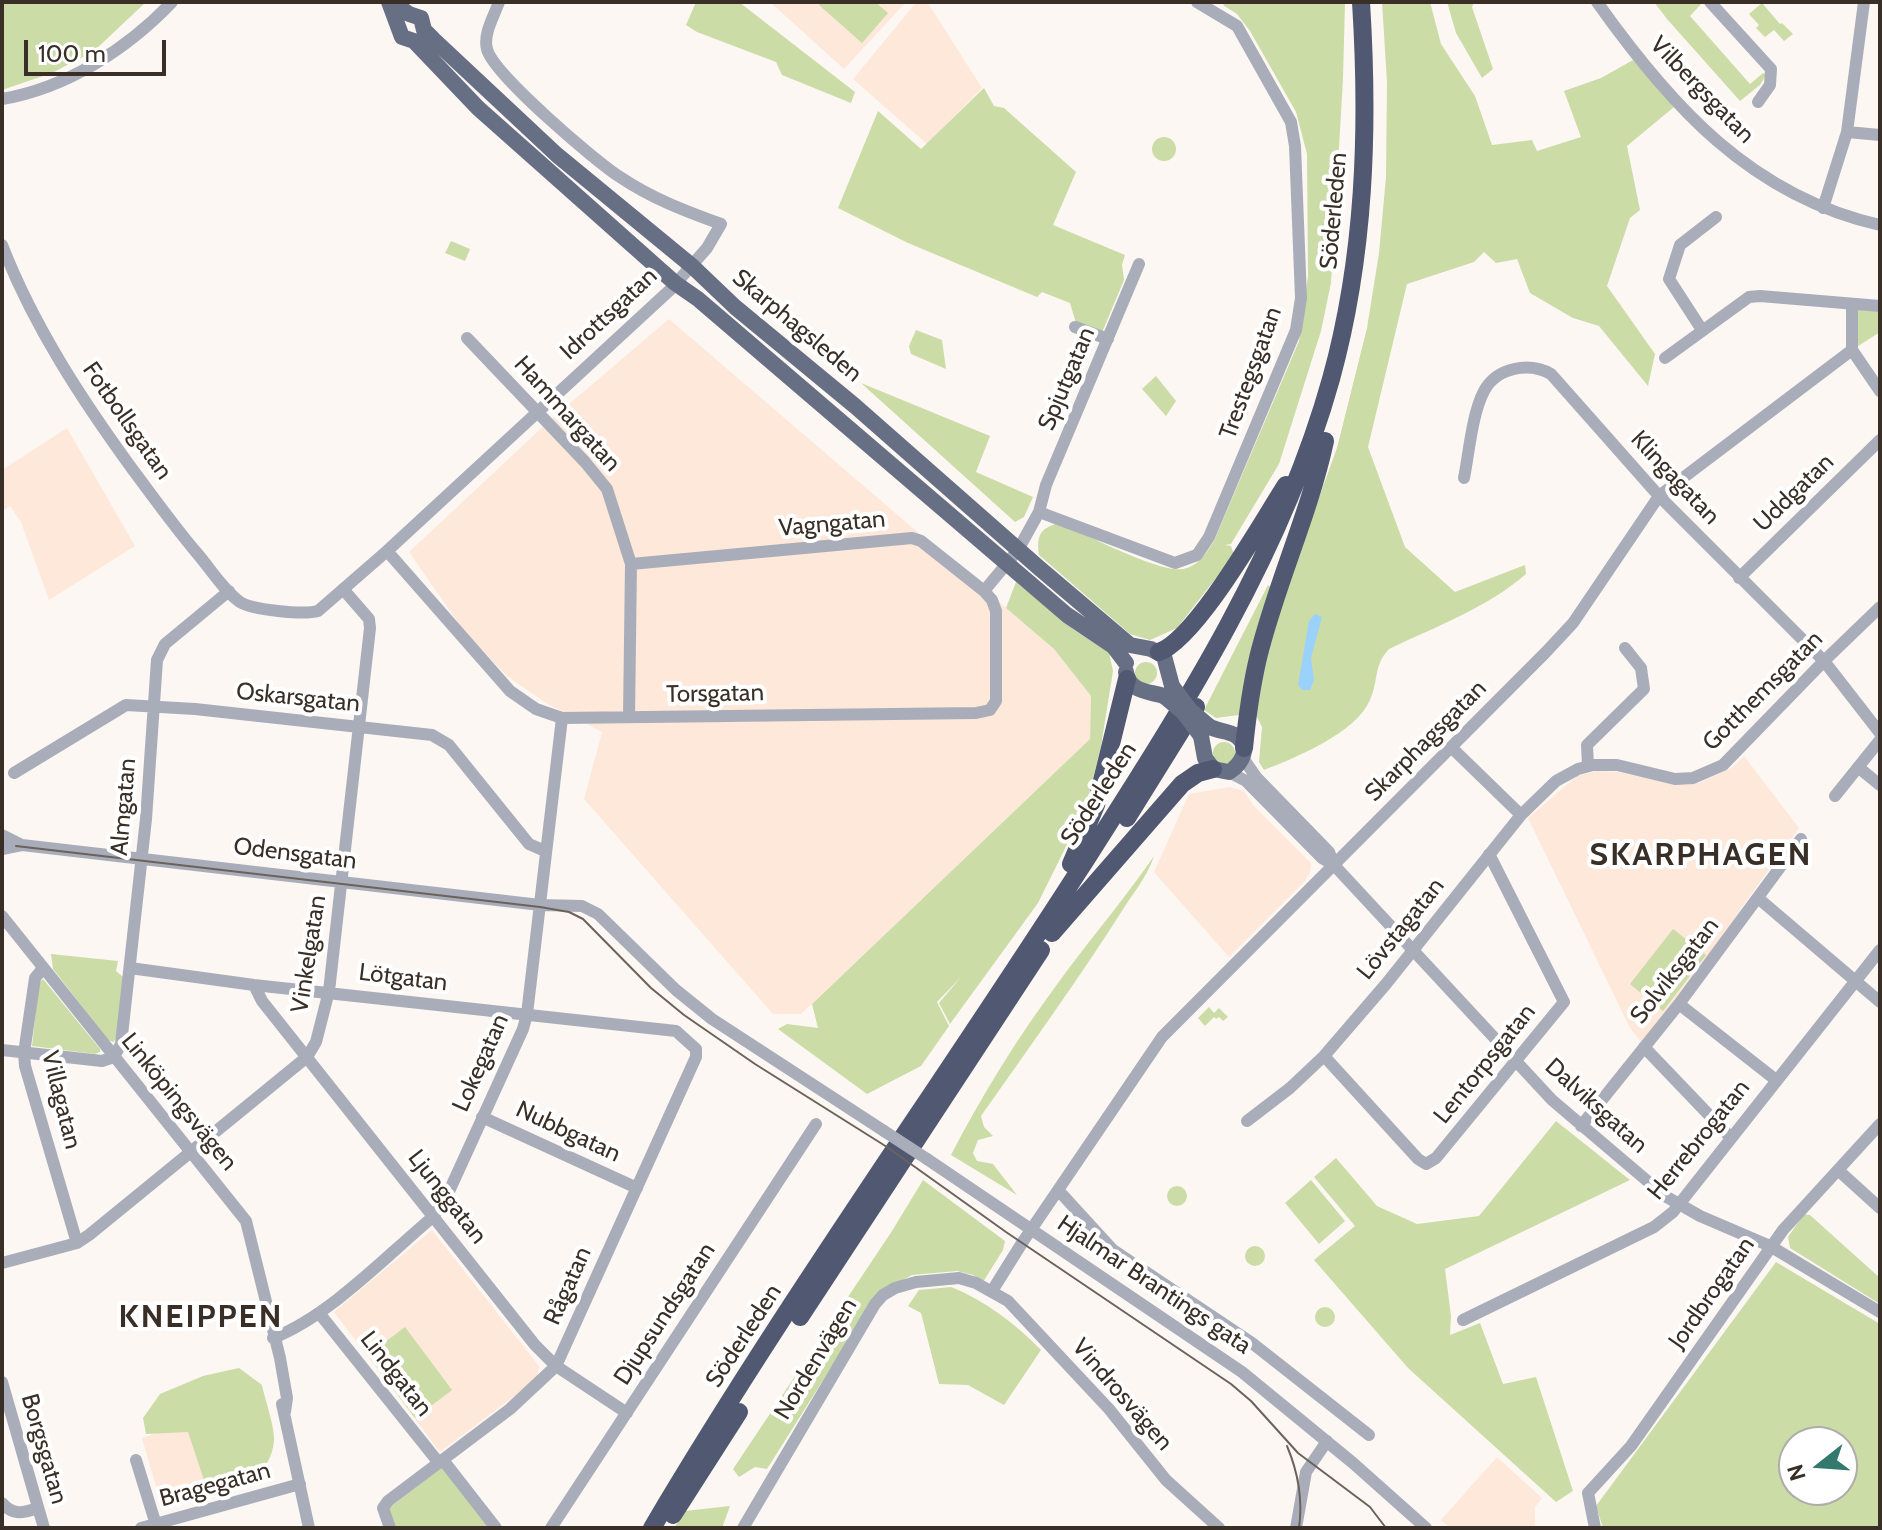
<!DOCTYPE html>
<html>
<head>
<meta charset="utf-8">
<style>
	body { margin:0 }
	#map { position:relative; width:1882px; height:1530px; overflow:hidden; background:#fdf7f3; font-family:Cabin,sans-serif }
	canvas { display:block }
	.frame { position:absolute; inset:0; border:4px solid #392f27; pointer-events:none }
	.north { position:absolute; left:1778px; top:1426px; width:80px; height:80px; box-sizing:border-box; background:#fff; border:2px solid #b0aca9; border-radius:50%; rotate:253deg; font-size:22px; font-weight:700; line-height:32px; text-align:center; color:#392f27 }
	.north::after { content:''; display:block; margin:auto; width:28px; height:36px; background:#33796e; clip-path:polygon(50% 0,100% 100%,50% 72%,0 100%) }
	.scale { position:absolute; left:24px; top:40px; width:142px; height:36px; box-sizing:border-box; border:4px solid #392f27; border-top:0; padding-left:10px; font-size:24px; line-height:28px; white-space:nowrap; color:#392f27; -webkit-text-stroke:6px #fff; paint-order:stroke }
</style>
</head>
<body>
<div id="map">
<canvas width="1882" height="1530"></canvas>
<div class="frame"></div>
<div class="north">N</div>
<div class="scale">100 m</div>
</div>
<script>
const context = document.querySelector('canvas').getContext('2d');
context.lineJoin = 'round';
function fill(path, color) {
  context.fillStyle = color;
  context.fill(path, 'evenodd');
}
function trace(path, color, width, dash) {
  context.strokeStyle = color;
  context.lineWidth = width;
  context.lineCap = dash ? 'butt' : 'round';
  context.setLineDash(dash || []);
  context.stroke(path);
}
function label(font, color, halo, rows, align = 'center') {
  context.font = font + ' Cabin,sans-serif';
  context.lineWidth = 8;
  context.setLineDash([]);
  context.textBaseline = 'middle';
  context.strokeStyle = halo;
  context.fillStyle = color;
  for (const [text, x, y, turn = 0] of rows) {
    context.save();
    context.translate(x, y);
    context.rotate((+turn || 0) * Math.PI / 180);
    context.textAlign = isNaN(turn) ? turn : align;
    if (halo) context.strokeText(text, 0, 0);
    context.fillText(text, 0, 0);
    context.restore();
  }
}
fill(new Path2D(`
	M770 2H906L844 69Z
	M920 2 928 3 982 88 927 144 853 79 914 5Z
	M669 319 1054 649 1091 696 1090 739 801 1014H773L584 799 602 732 546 703 507 676 464 631 409 552 548 422Z
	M67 428 135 546 49 600 21 522 10 506 4 510 2 506V470Z
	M1744 756 1799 828 1742 907 1712 955 1642 1043 1630 1028 1528 818 1577 776 1596 771 1618 772 1673 784 1699 783 1733 767Z
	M1230 787 1244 791 1253 805 1311 863 1310 873 1305 881 1229 957 1154 872 1189 794Z
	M432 1230 539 1366 537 1379 440 1452 334 1312Z
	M191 1421 214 1495 163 1510 142 1438Z
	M1497 1457 1542 1498 1535 1507V1528H1450L1441 1520Z`), '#fde8d9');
fill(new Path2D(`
	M2 2H146L94 51 52 73 2 90Z
	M696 2H739L855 92 851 103 782 75 776 62 697 32 686 25Z
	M821 2H875L888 13 862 43 819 5Z
	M1226 2H1345L1343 79 1331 283 1321 331 1279 464 1231 544 1225 545 1231 546 1234 555 1177 628 1150 640 1130 634 1046 561 1039 555C1036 535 1041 527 1060 523 1085 534 1159 573 1183 569 1199 566 1206 553 1214 541L1299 341 1308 276 1307 154 1296 112 1250 31 1237 14 1223 5Z
	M1382 2H1430L1441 44 1475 96 1492 145 1532 140 1537 151 1581 137 1564 91 1601 78 1633 60 1674 107 1627 146 1640 210 1630 218 1607 286 1655 354 1648 386 1599 326 1573 318 1530 293 1517 259 1496 263 1484 252 1474 262 1407 284 1368 447 1405 547 1455 592 1525 565 1526 574C1487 608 1435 627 1389 649 1373 666 1379 680 1370 700 1356 733 1295 758 1264 770L1259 762 1262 727 1254 711 1279 608 1337 448 1367 328 1379 253 1386 177 1387 82Z
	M1447 2H1474L1472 7 1493 69 1482 78 1456 33Z
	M1654 2H1703L1690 16 1750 84 1763 73 1766 75 1760 85 1740 101 1667 19Z
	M1762 3 1780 24 1782 23 1793 34 1784 41 1774 30 1765 37 1756 28 1759 25 1749 14Z
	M984 88 994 106 1004 108 1076 172 1053 225 1125 255 1122 265 1124 280 1101 335 1076 323 1070 303 1042 292 1037 297 908 243 838 208 878 111 921 149Z
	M1152 149a12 12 0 1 1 24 0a12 12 0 1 1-24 0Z
	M451 241 470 249 465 261 445 253Z
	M1852 305 1880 306V332L1852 350Z
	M916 330 942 340 946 369 911 354 909 346Z
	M1156 376 1176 401 1166 416 1142 389Z
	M861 383 990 436 976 472 1033 497 1024 517 1015 522Z
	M1016 582 1073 629 1109 653 1113 671 1101 746 1086 806 1038 903 950 1024 939 1003 961 977 937 1002 949 1026 921 1066 867 1094 778 1029 787 1024 818 1028 812 1004 1090 739 1091 696 1054 649 1006 608Z
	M1268 585 1272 588 1239 715 1216 718 1204 710Z
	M1135 673a11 11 0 1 1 22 0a11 11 0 1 1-22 0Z
	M1213 753a11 11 0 1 1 22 0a11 11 0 1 1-22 0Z
	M1154 856C1147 878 1132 894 1120 914 1076 983 1028 1049 981 1116L984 1127 993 1136 978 1140 973 1153 977 1161 993 1164 1017 1195 951 1155C982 1095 1018 1037 1058 983 1089 940 1124 900 1154 856Z
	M1673 929 1706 955 1663 1011 1630 984Z
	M51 954 118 961 116 971 123 977 117 1038 113 1042 108 1040 53 969Z
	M43 979 100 1049V1052L95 1054 32 1046 39 983Z
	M1209 1007 1214 1013 1219 1008 1228 1017 1223 1021 1219 1017 1216 1019 1214 1017 1205 1026 1198 1018Z
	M1556 1121 1630 1180 1445 1269 1451 1316 1450 1335 1480 1323 1503 1384 1536 1377 1573 1491 1556 1502 1408 1368 1314 1260 1355 1226 1314 1177 1336 1158 1377 1206 1417 1224 1479 1216Z
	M923 1180 1005 1241 1003 1250 983 1282 973 1275 957 1271 912 1275 878 1293 767 1469 755 1467 739 1477 733 1469 892 1231Z
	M1311 1180 1345 1221 1319 1244 1285 1203Z
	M1167 1196a10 10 0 1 1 20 0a10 10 0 1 1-20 0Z
	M1804 1214 1810 1215 1880 1278V1304L1790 1248 1788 1237Z
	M1245 1256a10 10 0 1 1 20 0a10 10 0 1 1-20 0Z
	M1776 1262 1880 1324V1528H1603L1596 1506ZM1794 1442H1842V1490H1794Z
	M951 1287C984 1300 1016 1324 1041 1350L1004 1405 968 1385 939 1384 921 1313 908 1306 919 1290Z
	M1315 1317a10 10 0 1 1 20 0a10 10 0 1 1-20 0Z
	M405 1327 452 1390 415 1418 368 1355Z
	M239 1368 262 1385C265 1400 275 1427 274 1441 271 1473 245 1486 217 1492L206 1486 188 1432 146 1434 143 1418 160 1394 203 1376Z
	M442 1467 491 1528H394L385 1511Z
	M730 1506 722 1528H674L685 1511Z`), '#cbdca6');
fill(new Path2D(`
	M1315 614 1322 617 1311 658 1314 680 1310 690H1303L1298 685 1309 621Z`), '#9bd2fc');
trace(new Path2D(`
	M1597 2C1670 105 1751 196 1880 225
	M1710 2 1771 69 1770 85 1758 102
	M2 99C67 88 127 49 172 2
	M1847 132 1880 135
	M1823 208 1847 132 1864 2
	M2 245C34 327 82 400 133 470 154 498 174 526 196 552 210 568 223 590 240 602 252 610 304 615 318 611L387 551 671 289 707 248 721 224C685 211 651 198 620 177 595 161 493 74 487 49 483 34 494 16 499 2
	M1852 305V350
	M1075 327 1108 339
	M1702 330 1669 279 1680 245 1716 217
	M467 338 585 462 607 489 631 564 629 717
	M1852 350 1880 391
	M1665 358 1749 297 1760 296 1880 306
	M1464 478C1469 453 1472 414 1484 391 1497 367 1529 362 1551 374L1659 496 1824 661 1880 733
	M1039 512 1046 485 1139 264
	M387 551 510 691 536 709 562 718 976 713 990 710 996 701V611L992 600 984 591
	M631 564 912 538 921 541 984 591 1018 550 1039 512 1175 563 1197 555 1209 537 1296 330 1301 298 1295 146 1291 122 1237 26 1197 2
	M1739 578 1880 440
	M1452 748 1521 815
	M1243 758 1256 777 1329 852 1334 865
	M1588 766 1587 745 1644 689 1641 668 1625 648
	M1858 767 1880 785
	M1229 772 1246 781 1322 858 1334 865 1552 1100 1665 1196 1700 1216 1770 1246 1880 1312
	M14 773 126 705 195 709 432 735 449 745 529 844 545 851
	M1835 796 1880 740
	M2 835 22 845
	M2 849 22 845 540 905 582 906 598 914 676 990 712 1019 884 1131
	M1758 898 1880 1002
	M2 916 246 1221 280 1358 287 1398 285 1412
	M43 968 35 978 24 1053 25 1066 77 1243
	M130 968 254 985 676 1031 696 1049V1057L556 1366 510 1409 388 1501 383 1508 390 1528
	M254 985 262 1001 535 1345 556 1366 627 1413
	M1679 1004 1776 1080
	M1644 1047 1731 1138
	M2 1050 102 1061 114 1057 121 1044 146 819 157 660 165 644 229 591
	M1324 1056 1418 1159 1426 1164 1436 1158 1564 1002 1489 854
	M482 1117 637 1188
	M1247 1121 1290 1088 1324 1056 1386 984 1521 815 1556 781 1578 769 1593 765H1617L1675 779 1693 778 1723 765 1824 661 1880 607
	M1581 1126 1679 1004 1801 839
	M927 1159 1242 1372 1353 1463 1426 1528
	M1838 1170 1880 1208
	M1059 1191 1113 1250 1252 1343 1369 1435
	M2 1263 77 1243 89 1235 307 1057 316 1042 329 991 370 628 369 619 343 589
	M992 1291 1022 1243 1162 1037 1546 652 1573 623 1659 496 1852 350
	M319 1313 439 1463
	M1463 1320 1654 1227 1673 1212 1880 950
	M273 1338C331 1315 386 1256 434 1216L446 1198 523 1029 527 1014 562 718
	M2 1382 44 1528
	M282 1404 309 1528
	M136 1460 157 1528
	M443 1460 496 1528
	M2 1503C13 1516 23 1513 38 1508
	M141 1528 300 1484
	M551 1528 816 1124
	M743 1528 875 1304 883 1295 895 1288 916 1282 959 1278 976 1283 1008 1301 1109 1409 1166 1480 1219 1528
	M1296 1528 1306 1472 1327 1441
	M1595 1528 1588 1493 1631 1446 1783 1230 1880 1124`), '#a9adba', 12);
trace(new Path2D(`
	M389 2 402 37 414 41 478 108 675 283 698 299 1067 615 1113 646 1126 663
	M392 2 409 14 421 18 424 30 433 39 557 155 692 266 735 307 855 406 1038 567 1130 645 1151 649 1164 656 1172 686
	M1126 672C1129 692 1148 691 1164 696
	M1201 736 1205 758 1213 769 1229 772C1242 764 1252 746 1235 735 1228 731 1218 731 1210 727`), '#676f84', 16);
trace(new Path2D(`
	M1159 652C1197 638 1262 522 1286 485
	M1244 748C1247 718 1251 688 1258 658 1276 584 1309 515 1325 441
	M1127 818 1196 707
	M1071 864 1096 805 1127 679
	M1052 933 1182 784 1198 773 1213 769
	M800 1317 1041 950
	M673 1515 739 1412
	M652 1528C785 1303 939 1089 1080 869 1179 714 1281 558 1331 379 1365 256 1369 129 1361 2`), '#505971', 18);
trace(new Path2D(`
	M16 846 540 907 569 912 583 919 651 988 684 1015 755 1064 887 1147 1006 1232 1231 1384 1251 1401 1298 1453 1370 1507 1386 1528
	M1287 1446C1298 1472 1303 1499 1299 1528`), '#6b625b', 2);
trace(new Path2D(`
	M884 1131 927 1159`), '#a9adba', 12);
trace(new Path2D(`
	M1172 686 1190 710 1210 727
	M1164 696 1184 713 1201 736`), '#676f84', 16);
label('24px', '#392f27', '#fff', [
	["Vilbergsgatan",1702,90,46],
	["Söderleden",1334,211,-85],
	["Idrottsgatan",609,314,-43],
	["Skarphagsleden",797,326,40],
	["Trestegsgatan",1251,373,-70],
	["Spjutgatan",1067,379,-67],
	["Hammargatan",567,414,48],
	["Fotbollsgatan",127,421,55],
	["Klingagatan",1675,478,47],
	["Uddgatan",1794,493,-44],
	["Vagngatan",832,524,-5],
	["Gotthemsgatan",1763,691,-45],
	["Torsgatan",715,694,-1],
	["Oskarsgatan",298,698,6],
	["Skarphagsgatan",1426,741,-45],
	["Söderleden",1099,794,-57],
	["Almgatan",124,807,-85],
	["Odensgatan",295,854,7],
	["Lövstagatan",1401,929,-51],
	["Vinkelgatan",309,954,-81],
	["Solviksgatan",1675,971,-52],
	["Lötgatan",403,978,7],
	["Lokegatan",481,1063,-66],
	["Lentorpsgatan",1485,1064,-51],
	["Villagatan",61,1100,76],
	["Linköpingsvägen",179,1102,51],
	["Dalviksgatan",1596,1106,42],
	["Nubbgatan",568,1132,25],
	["Herrebrogatan",1699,1140,-51],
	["Ljunggatan",447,1197,52],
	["Hjalmar Brantings gata",1154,1285,34],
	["Rågatan",568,1286,-66],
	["Jordbrogatan",1712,1293,-55],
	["Djupsundsgatan",665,1314,-57],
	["Söderleden",744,1336,-57],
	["Nordenvägen",816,1359,-59],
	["Lindgatan",396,1374,52],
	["Vindrosvägen",1122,1395,49],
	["Borgsgatan",44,1449,74],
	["Bragegatan",215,1485,-15]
]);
context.letterSpacing = '2px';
label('bold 32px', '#392f27', '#fff', [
	["SKARPHAGEN",1701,856],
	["KNEIPPEN",201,1318]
]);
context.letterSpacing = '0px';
</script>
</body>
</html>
